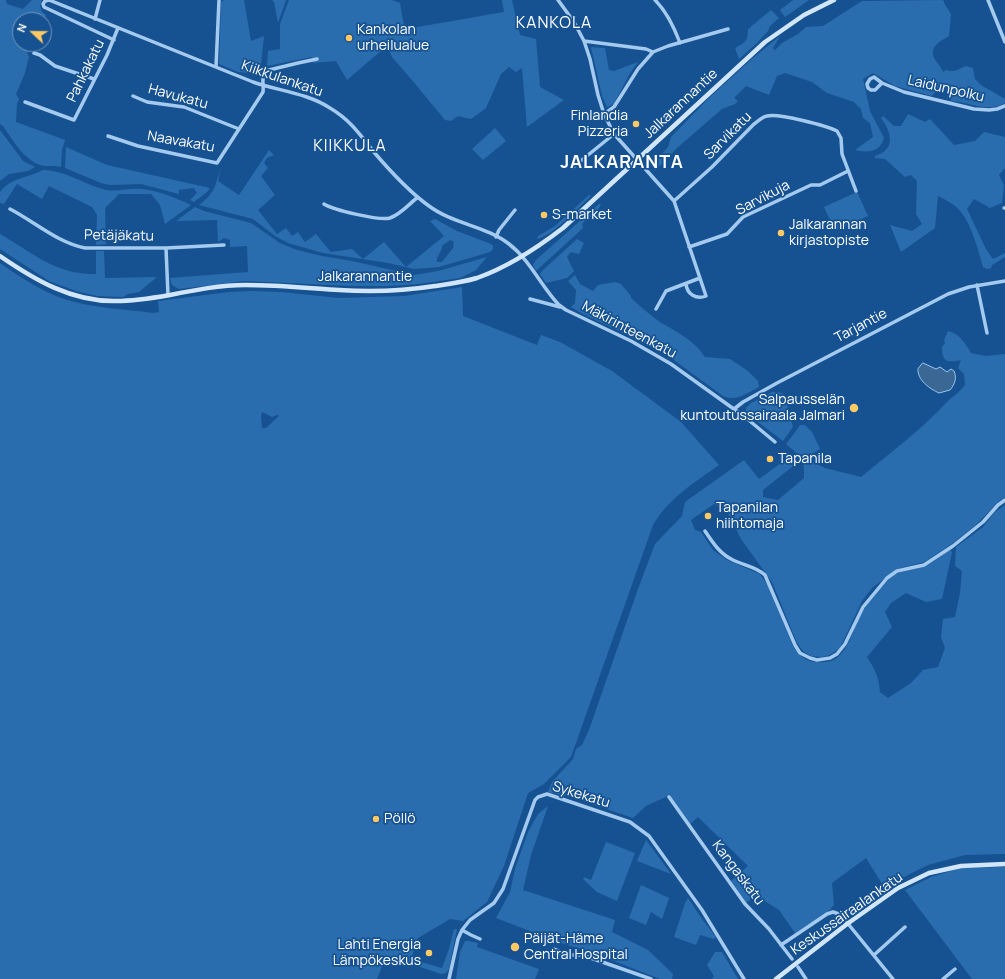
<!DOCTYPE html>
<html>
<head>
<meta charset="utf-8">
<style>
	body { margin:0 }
	#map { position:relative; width:1005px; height:979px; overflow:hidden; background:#165291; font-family:Manrope,sans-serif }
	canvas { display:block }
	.north { position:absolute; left:12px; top:12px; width:40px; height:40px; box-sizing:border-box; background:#165291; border:1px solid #7397bd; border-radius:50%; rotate:292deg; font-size:11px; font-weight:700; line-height:16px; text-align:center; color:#fff }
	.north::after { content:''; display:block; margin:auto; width:14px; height:18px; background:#ffc963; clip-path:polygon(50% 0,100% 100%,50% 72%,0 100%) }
</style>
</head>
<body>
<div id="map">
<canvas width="1005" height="979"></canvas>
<div class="north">N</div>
</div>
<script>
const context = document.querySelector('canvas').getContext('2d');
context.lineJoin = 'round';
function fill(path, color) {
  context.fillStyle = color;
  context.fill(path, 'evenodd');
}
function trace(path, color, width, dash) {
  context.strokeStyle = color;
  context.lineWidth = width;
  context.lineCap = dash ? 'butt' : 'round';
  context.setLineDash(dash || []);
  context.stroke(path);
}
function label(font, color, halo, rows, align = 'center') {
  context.font = font + ' Manrope,sans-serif';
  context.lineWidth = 3.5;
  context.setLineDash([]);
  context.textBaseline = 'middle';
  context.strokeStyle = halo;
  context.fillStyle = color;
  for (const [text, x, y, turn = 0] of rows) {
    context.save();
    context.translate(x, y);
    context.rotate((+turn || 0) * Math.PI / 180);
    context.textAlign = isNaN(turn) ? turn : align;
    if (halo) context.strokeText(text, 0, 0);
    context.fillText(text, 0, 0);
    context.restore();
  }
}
fill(new Path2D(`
	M0 0H6L7 4 23 9 32 0H42L40 6 42 12 46 15 43 20H20V44H30L32 46 27 53 29 57 25 73 16 94 19 99 17 104 16 122 65 140 62 150 61 167C54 165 47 167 40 165 23 159 13 140 3 126L0 124Z
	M224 0H244L251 41 264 36 260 74 238 72 219 64 221 2Z
	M272 0H286L278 23 274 2Z
	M289 0H392L400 3 404 26 406 29 504 12 502 0H512L520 35 536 39 540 87 564 100 527 127 522 68 516 72 509 67 501 74 486 108 471 119 458 116 451 121 445 120 406 73 392 57 388 48 382 50 347 80 336 61 313 63 312 57 267 66 268 51 280 49V24Z
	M793 0H809L785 17 780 10Z
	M942 0 944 1V3L951 14 949 36C939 42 927 48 936 61 939 65 941 67 943 72L946 70C955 73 958 69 966 66L973 68 975 79 981 85 1005 99V103C987 113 969 102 951 101L950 90 939 88 932 96 895 86 873 73 863 79 870 111 884 138C880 152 868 153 855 150L873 137 870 123 863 118 861 109 854 102 827 93 812 82 785 73 777 76 769 95 746 86 734 98 738 101 735 104 722 109 677 148 655 171 652 165 668 147 671 137 710 97 753 58 780 36 773 48 775 50 782 43 798 34 806 27 823 26 862 1Z
	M771 10 779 18 770 26 768 31 757 43 739 59 735 48C746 42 748 41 748 29Z
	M591 47 605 48 609 70 614 71 638 62 630 73 614 104 607 107 602 96Z
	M908 114 925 122 930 119 954 145 975 141 984 132 1005 137V168L999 175 1004 185 1002 203 990 208 974 199 967 209 986 249 993 259 1005 253V257L992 265 991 268 987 269 983 267C978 250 972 226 961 212 956 205 946 200 938 196L935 228 901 252 890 225 912 231 922 224 916 214 917 181 911 175 905 177 885 159 875 158V156C897 149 891 132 881 118L883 116 894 126H901Z
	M495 128 506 141 483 160 472 149Z
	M0 130 23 161 35 167 28 171 9 174 0 181Z
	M66 147 107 165 210 188 207 192 194 202 190 200 197 193 194 188 179 190V194L141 184 110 185 101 183 65 168Z
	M269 150 274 155 267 158 264 163 268 168 261 176 275 195 258 210 277 234 286 228 292 236 298 232 305 242 316 234 331 252 352 249 363 259 384 242 406 267 444 236 430 221 435 219 457 231 491 244 493 246V249L490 252 439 267 414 269 388 263 323 253 288 243 275 236 253 219 199 205C216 192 214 187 221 168L218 181 239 195ZM450 240 454 242 453 248 442 262H437C436 256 442 252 442 246Z
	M43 170C68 171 84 185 107 190 118 192 130 188 141 189 157 190 176 198 191 205L165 224 160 205 151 194H119L105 208 106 244 96 245 97 215 92 207 49 186 42 199 17 184 4 204 0 203V192C10 178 28 178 43 170Z
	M857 192 868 216 835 231 824 207Z
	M589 195H591L589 198C577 209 552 236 537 239L538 236 555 226Z
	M599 204H601L595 216 588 218 582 224 583 228 536 271 533 265 536 260Z
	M195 207 204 211 251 223 280 243 297 250 322 256 352 261 414 275 438 271 487 257 476 270 460 278 418 284 388 286H354L244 281 179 289 172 285 170 278 248 272 247 246 230 247V240L224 238 218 242 217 220 176 221Z
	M0 234C33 253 56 275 96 274V251H104L105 278 157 277 139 292 128 294 123 297 97 296 76 291 49 281 0 249Z
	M577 239 584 243 579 254 571 252 567 257 574 271 567 278 546 283 540 274 543 270Z
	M0 263C20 277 41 291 64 299 92 308 124 309 153 313L159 312 158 301 229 292 252 291 281 292 339 298 404 296 462 287 463 316 537 345 541 335 560 342 612 371 681 422 719 465C695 482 668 499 653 525L571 757 544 784 528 793 504 866 487 902 463 921 450 919 418 938 411 959 442 968 449 949 454 929H457L449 969 446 973 441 974 388 956 385 959 377 979H0ZM262 412 272 417 277 415 279 416 266 428H262L261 417Z
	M575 275 580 284 593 291 598 285 615 282 621 284 631 296V298C640 306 650 315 660 322 677 332 694 340 705 357L730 359 748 371 758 381 759 387C747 393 736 402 723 396L663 352 583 314 571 307 575 303 576 290 568 281Z
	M948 331C960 334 965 343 971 353L986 356 1005 354V497L999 501 976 525 952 544 924 562 897 569 872 588 862 601 840 648 830 655 821 657 811 656 803 651 797 643 772 582 741 539 727 511 714 504 691 520 695 530 701 532 713 550 727 560 760 574 767 584 793 646C801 659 809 663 823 662 828 662 834 661 838 657 849 647 852 633 858 620 863 609 880 586 889 578 900 570 912 571 924 566 933 563 942 555 950 550L952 552 951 557 942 599 926 602 906 593 891 603 885 612 892 627 867 657C875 669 879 678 880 692L888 698 911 683 923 670 938 667 945 648 941 637 943 619 955 617 960 593 962 571 955 566 956 547 983 527 995 512 1005 505V854L965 855 928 865 884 887 866 858 832 883 834 905 828 912 795 933 779 910 755 895 746 903 731 881 748 866 698 817 690 824 668 796 646 806 633 818 571 797 548 792 552 782 573 759 576 749 582 745 589 730 638 589 655 544 682 516 685 502 744 460 759 479 792 455 797 463 763 490V497L778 500 804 478C805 459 800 456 786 444L796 431 800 425H805L812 432 820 449 805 458 825 468 861 477C890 453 921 430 947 402 954 395 958 394 965 385L964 374 958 368 961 360C947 363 942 362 942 347L945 343 944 340Z
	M772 392H778L784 394 793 427 783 441 746 413V408L751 403Z
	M548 806 531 855 523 890 615 920 612 932 648 950 673 974 672 979H660L591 952 561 943 496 918 510 892 515 869 528 832 538 814Z
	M646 840 671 874 637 861Z
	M606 842 635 853 617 901 597 892 583 879 584 877 591 880Z
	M1005 867V979H972L905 890 931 877 960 868Z
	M641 885 669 898 662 919 651 912 646 925 629 918Z
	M688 898 702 919 716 937 714 939 700 935 696 945 674 937 685 903Z
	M465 941H469L478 943 477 947 539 969 535 979H456L460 952Z
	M715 952H722L738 979H712L714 976 707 965Z`), '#296daf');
const water = new Path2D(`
	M923 363 936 369 940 367 947 372 951 369 954 371C957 378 955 384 950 390L939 393C930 389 917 380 918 369Z`);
fill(water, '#3b6794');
trace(water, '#96c6f3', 1);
trace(new Path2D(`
	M49 0 253 82C279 91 307 93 330 108 350 120 359 133 373 151 390 171 408 191 429 206 453 224 486 226 509 244 530 260 541 286 559 305L566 310 631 341 671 364 745 417 775 442
	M49 0 45 1 43 4 44 7 114 40
	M558 0 574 22 584 41 590 59 598 95 604 114 614 134 674 201 712 167 754 124C758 121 762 117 767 116 779 113 827 126 837 131L841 138 842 154 856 191
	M655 0C667 12 674 27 680 43
	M988 0 1005 42
	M95 19 100 0
	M584 41 646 49 653 52
	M34 53 40 55 55 66 94 79
	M216 67 219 0
	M882 83 875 90H871L868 88 867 84 870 79 874 77 882 83 904 92 974 109 989 110 997 109 1005 106
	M133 96 147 102 184 107 239 129
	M25 102 74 120 107 55 118 28
	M604 114 614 107 638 69 653 52 668 46 728 29
	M108 136 138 146 217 163 263 92C264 85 261 78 265 71L298 63 317 59
	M572 168 614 134
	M674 201 706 296C696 300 687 294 686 284
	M324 204C333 210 380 221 390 218 401 214 409 204 418 197
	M1004 208H1005
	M10 209C35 222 58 243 85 248H166L168 295
	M496 237 499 230 515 210
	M689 247 727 234 743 217 811 185H820L848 171
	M166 248 224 245
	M977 285 987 333
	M530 299 560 307
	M656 309 666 291 700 278
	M734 409 743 402 777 383 948 294 969 287 1005 281
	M705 531C713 543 720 554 733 560 743 565 757 567 765 575L795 645 800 653 810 658 817 660 830 658 837 654 845 644 863 607 887 578 897 571 924 565 953 546 983 522 998 505 1005 500
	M669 797 745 904 769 929 792 959
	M462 930 471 935 480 939
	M781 945 827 914 833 912 839 914 845 920 893 979
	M554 949 569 955H581L585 956 651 979
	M553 952 559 954 562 953
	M874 955 905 927
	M798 967 806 979
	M449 979 458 939 462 930 470 920 494 903 503 889 535 800 538 797 547 794 630 822 649 836 702 910 744 979
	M943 979 955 969`), '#a4caf0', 3.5);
trace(new Path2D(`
	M0 256C35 280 72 302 116 301 134 301 153 298 170 295 195 290 220 285 245 285 276 285 308 288 339 290 371 292 403 291 435 286 449 284 464 282 477 278 508 267 537 248 563 228L765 42 804 15 834 0
	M776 979 847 924 898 888 929 873 961 866 1005 864`), '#d2e6fb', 4.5);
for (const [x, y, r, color] of [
	[349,38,4,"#ffc963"],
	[636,124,4,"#ffc963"],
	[544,215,4,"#ffc963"],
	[781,233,4,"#ffc963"],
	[854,408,5,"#ffc963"],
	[770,459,4,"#ffc963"],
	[708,516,4,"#ffc963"],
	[376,819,4,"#ffc963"],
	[515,947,5,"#ffc963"],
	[429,953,4,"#ffc963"]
]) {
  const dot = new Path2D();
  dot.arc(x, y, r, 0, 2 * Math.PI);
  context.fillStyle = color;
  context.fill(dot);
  trace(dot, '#165291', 1.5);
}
label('14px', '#fff', '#165291', [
	["Kankolan",357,30],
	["urheilualue",357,46],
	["Finlandia",628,116,"right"],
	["Pizzeria",628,132,"right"],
	["S-market",552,215],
	["Jalkarannan",789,225],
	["kirjastopiste",789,241],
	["Salpausselän",845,400,"right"],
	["kuntoutussairaala Jalmari",845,416,"right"],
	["Tapanila",778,459],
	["Tapanilan",716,508],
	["hiihtomaja",716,524],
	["Pöllö",384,819],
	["Päijät-Häme",524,939],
	["Central Hospital",524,955],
	["Lahti Energia",421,945,"right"],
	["Lämpökeskus",421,961,"right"]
], 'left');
label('14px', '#fff', '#165291', [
	["Pahkakatu",86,71,-64],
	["Kiikkulankatu",282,79,19],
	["Laidunpolku",946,89,13],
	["Havukatu",178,97,15],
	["Jalkarannantie",681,104,-43],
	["Sarvikatu",728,136,-45],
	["Naavakatu",181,142,10],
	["Sarvikuja",763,198,-28],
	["Petäjäkatu",119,236,1],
	["Jalkarannantie",365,277],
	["Tarjantie",861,326,-28],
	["Mäkirinteenkatu",629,330,28],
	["Sykekatu",581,795,17],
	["Kangaskatu",738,873,53],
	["Keskussairaalankatu",847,914,-35]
]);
context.letterSpacing = '1px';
label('16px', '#fff', '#165291', [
	["KANKOLA",554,24],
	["KIIKKULA",350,147]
]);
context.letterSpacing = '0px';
context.letterSpacing = '1px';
label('bold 18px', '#fff', '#165291', [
	["JALKARANTA",622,163]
]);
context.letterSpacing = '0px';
</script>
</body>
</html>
